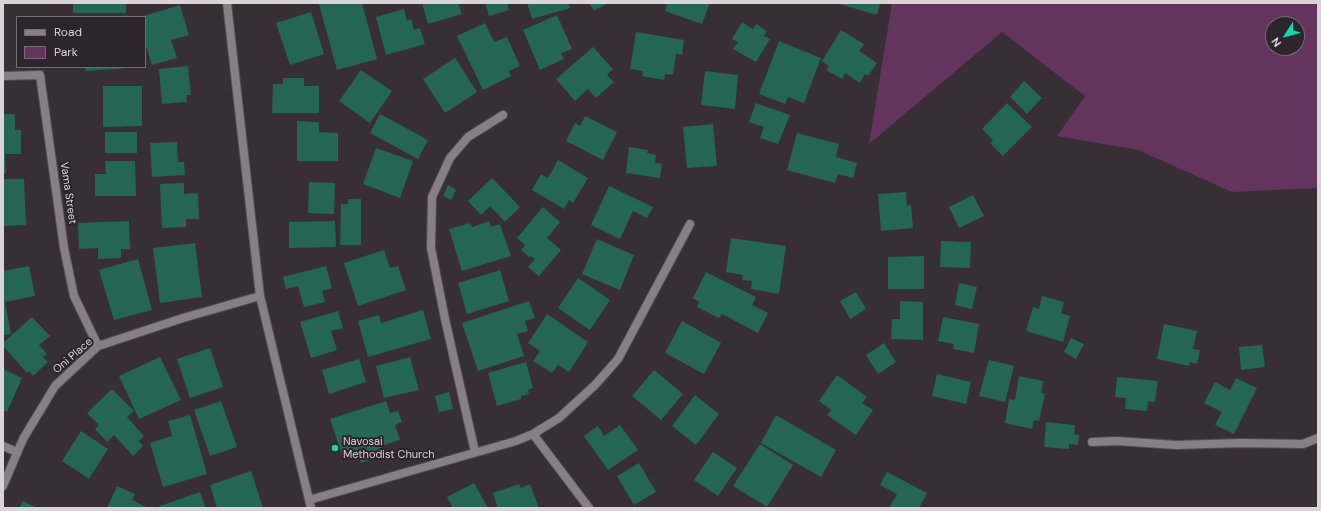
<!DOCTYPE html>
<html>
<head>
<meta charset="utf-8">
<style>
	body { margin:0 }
	#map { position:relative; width:1321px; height:511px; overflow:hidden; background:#372f35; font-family:"DM Sans",sans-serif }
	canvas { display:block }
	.frame { position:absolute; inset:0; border:4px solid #dad4d9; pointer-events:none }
	.legend { position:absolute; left:16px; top:16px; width:130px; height:52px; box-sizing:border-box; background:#2d252b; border:1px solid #726b71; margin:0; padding:5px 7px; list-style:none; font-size:12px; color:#dad4d9 }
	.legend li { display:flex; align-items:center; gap:8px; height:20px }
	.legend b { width:20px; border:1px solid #726b71 }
	.north { position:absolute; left:1265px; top:16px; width:40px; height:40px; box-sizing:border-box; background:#2d252b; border:1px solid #726b71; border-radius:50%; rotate:234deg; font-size:11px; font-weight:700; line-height:16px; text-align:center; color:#dad4d9 }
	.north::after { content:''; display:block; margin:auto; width:14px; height:18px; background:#18d5b2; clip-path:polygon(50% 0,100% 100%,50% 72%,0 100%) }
</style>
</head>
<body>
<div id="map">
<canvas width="1321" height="511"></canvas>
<div class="frame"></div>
<ul class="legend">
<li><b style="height:5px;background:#887f86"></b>Road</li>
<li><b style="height:11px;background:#63345d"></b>Park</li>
</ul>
<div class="north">N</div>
</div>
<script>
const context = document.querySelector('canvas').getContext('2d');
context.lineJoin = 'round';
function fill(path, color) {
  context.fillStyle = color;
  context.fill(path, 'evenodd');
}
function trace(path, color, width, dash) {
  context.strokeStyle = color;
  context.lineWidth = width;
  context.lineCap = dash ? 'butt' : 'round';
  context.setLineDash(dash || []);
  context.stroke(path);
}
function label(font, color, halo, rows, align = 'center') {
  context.font = font + ' "DM Sans",sans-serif';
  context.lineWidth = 4;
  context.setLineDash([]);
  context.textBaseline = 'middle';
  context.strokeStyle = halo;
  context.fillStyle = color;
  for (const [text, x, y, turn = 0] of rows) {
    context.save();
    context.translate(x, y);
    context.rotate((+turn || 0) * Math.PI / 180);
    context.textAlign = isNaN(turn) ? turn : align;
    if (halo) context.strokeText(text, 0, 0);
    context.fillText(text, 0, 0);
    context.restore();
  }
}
fill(new Path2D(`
	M892 3H1318V188L1232 192 1138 150 1057 136 1085 96 1002 32 869 144ZM1273 24H1297V48H1273Z`), '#63345d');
fill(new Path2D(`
	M73 3H126V13H73Z
	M322 3H362L377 59 337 70 319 4Z
	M422 3H458L462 14 428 24Z
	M485 3H507L509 10 489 16Z
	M527 3H568L570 8 532 19Z
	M589 3H608L594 11Z
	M667 3H710L702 24 665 11Z
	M836 3H880L877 15Z
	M180 5 189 35 171 40 177 58 152 65 145 42V17H140Z
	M404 9 407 21 411 19 414 30 420 28 425 44 386 55 376 17Z
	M311 12 324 54 290 65 276 23Z
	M557 15 572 49 561 53 564 59 540 70 523 30Z
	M742 22 753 29 756 24 767 31 764 36 770 39 756 62 733 49 738 42 732 39Z
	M485 23 494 42 507 37 520 66 509 71 511 76 483 90 457 36Z
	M841 30 864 44 859 51 877 63 868 76 865 74 860 83 845 73 842 79 826 70 829 66 822 61Z
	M636 32 684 40 682 55 676 54 673 75 665 74 664 80 642 76 643 71 630 69Z
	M779 41 821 58 804 103 788 97 785 104 759 94Z
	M593 47 613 69 607 75 614 82 596 98 588 89 575 101 556 79Z
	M455 58 477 92 445 113 423 79Z
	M188 66 191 95H186L187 102 162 104 159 69Z
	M85 67H129V68L86 71Z
	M361 70 392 91 370 123 339 101Z
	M705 71 738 75 735 109 701 105Z
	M283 78H304V86H319V113H272L273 84H283Z
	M1024 81 1042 98 1027 114 1010 97Z
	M103 86H142V126L103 127Z
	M756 103 790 115 778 144 760 138 764 127 749 122Z
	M1007 103 1032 127 1003 156 990 143 993 140 982 129Z
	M3 114H15V130H21V154H5L6 173H3Z
	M380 114 428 140 418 159 370 133Z
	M585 116 617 132 603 160 566 141 575 123 580 126Z
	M297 121 319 122V132L338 133V161H297Z
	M713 124 717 166 687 168 683 127Z
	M105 132H137V153H105Z
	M797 133 839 144 836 157 857 163 853 178 838 174 835 183 787 170Z
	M177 142 178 162H184L185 175 152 177 150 143Z
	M629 147 648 150 647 153 656 155 655 163 662 164 660 178 626 173Z
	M376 148 413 161 400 198 363 184Z
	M558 160 588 178 573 203 569 200 564 209 532 190 541 174 548 178Z
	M105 161H135L136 196H95V174H106Z
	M492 178 520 207 505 222 490 206 481 215 468 201Z
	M3 179H24L26 225 3 226Z
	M309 182 335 183 334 214 308 213Z
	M184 183V194L198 193 199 219H186V227L162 228 160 184Z
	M448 185 456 190 451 200 443 196Z
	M609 186 653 207 647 218 633 211 620 239 591 225Z
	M906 192 907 206 911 205 913 228 881 231 878 194Z
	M973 195 984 216 959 228 949 207Z
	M348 199H361V245H340L341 204H348Z
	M543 207 560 222 547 238 561 250 539 276 528 267 535 259 531 256 529 257 521 250 525 245 517 238Z
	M129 221 130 249H121V258L98 259V248L79 249 78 223Z
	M335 221 336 247 289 248V222Z
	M489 221 491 227 500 224 511 256 462 271 449 229 470 223 472 227Z
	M731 238 786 246 779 294 751 289 752 281 742 280 743 275 726 272Z
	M597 239 634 255 620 290 582 274Z
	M941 241 971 242 970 268 940 267Z
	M195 243 202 297 160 303 153 248Z
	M384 250 390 268 398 266 406 290 358 306 344 263Z
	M924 256V289H888V257Z
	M138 259 152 310 114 320 99 270Z
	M29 266 35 296 5 302 11 334 3 335V271Z
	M326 266 332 288 322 291 325 302 304 307 298 286 286 289 283 277Z
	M500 270 509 301 467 314 458 283Z
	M706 272 756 297 752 305 768 313 758 333 722 314 719 318 697 307 699 302 693 298Z
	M578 278 610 300 590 330 558 308Z
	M959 283 977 287 972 309 955 305Z
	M856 292 866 309 850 319 840 301Z
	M1042 296 1064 302 1061 313 1070 316 1063 342 1026 331 1033 307 1039 309Z
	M529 301 535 318 525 321 528 331 517 334 524 356 478 371 462 323Z
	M900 301 923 302V340L891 339 892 319H900Z
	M423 310 431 339 368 357 358 321 379 315 381 323Z
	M338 311 343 328 331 331 337 350 311 358 300 322Z
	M547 314 588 342 569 372 558 365 552 373 533 361 540 351 528 343Z
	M32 317 50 336 39 345 47 354 43 357 48 362 33 376 29 371 27 373 3 346V343Z
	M943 317 979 324 974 353 953 349 954 344 938 341Z
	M682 321 721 343 704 374 665 353Z
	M1164 324 1197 331 1193 349 1200 350 1197 364 1190 362 1189 366 1157 359Z
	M1071 338 1084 344 1076 359 1064 352Z
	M884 343 896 362 878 374 866 355Z
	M1262 345 1265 367 1241 370 1239 347Z
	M210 348 223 387 190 398 177 359Z
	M160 357 181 400 139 419 119 376Z
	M410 357 419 390 384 398 376 366Z
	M359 359 366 382 329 394 322 370Z
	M989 360 1014 366 1005 402 979 396Z
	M526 362 533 388 528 390 529 394 521 396V399L497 406 488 373Z
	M3 369 22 378 7 412 3 410Z
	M654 370 683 394 661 420 632 396Z
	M937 374 971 382 966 404 932 396Z
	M837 375 867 397 862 403 873 410 856 435 827 415 831 410 819 401Z
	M1019 376 1043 381 1041 393 1045 394 1039 421 1034 420 1032 429 1005 423 1009 399 1015 400Z
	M1117 377 1158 381 1155 402 1148 401 1147 411 1125 409 1126 398 1115 397Z
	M1236 378 1257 388 1234 434 1215 425 1222 412 1204 403 1215 382 1230 390Z
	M112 389 134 411 127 417 144 436 139 441 143 446 133 456 114 435 107 442 95 429 99 425 87 413Z
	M449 392 453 409 439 412 435 396Z
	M695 395 719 414 696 445 672 426Z
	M221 401 237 447 210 456 194 410Z
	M386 401 390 413 398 411 402 422 395 425 400 440 381 446 384 455 361 463 357 453 343 458 330 419Z
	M190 415 207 474 163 487 150 443 172 436 168 421Z
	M776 415 836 450 821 477 761 443Z
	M1046 422 1075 425 1074 434 1079 435 1078 445 1069 444V449L1044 447Z
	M620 425 638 450 608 470 584 436 598 426 604 436Z
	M81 431 108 449 89 479 62 461Z
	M760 444 793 465 767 507 733 486Z
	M713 452 737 468 718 496 694 480Z
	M639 463 656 492 634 505 617 476Z
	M251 471 263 508H217L210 485Z
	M887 472 927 493 919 508H889L897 494 880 485Z
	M474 483 488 508H453L447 497Z
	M519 484 521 488 530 484 539 508H498L493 493Z
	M117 486 135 494 132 500 148 508H107Z
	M200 492 206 508H157V507Z
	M23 501 37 508H19Z`), '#246556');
const lane = new Path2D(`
	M3 446 17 452`);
const street = new Path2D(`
	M227 3 260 296 311 508
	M3 76 40 75 64 248 74 296 98 346
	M533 434 589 508
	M1092 442 1117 441 1176 445 1241 443 1303 444 1318 438
	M475 452 445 319 431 248 432 197 450 158 468 137 503 115
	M3 486 23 439 55 386 98 346 183 318 260 296
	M309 500 516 441 533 434 559 418 595 385 618 359 690 224`);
trace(lane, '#534c52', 10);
trace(street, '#534c52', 10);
trace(lane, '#887f86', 8);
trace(street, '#887f86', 8);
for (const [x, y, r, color] of [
	[335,448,4,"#18d5b2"]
]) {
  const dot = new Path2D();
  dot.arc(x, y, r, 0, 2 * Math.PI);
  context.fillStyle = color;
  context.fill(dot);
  trace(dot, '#2d252b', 1.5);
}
label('11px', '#dad4d9', '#2d252b', [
	["Vama Street",68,193,82],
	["Oni Place",73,356,-41]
]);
label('11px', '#dad4d9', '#2d252b', [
	["Navosai",343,442],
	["Methodist Church",343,455]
], 'left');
</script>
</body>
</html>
